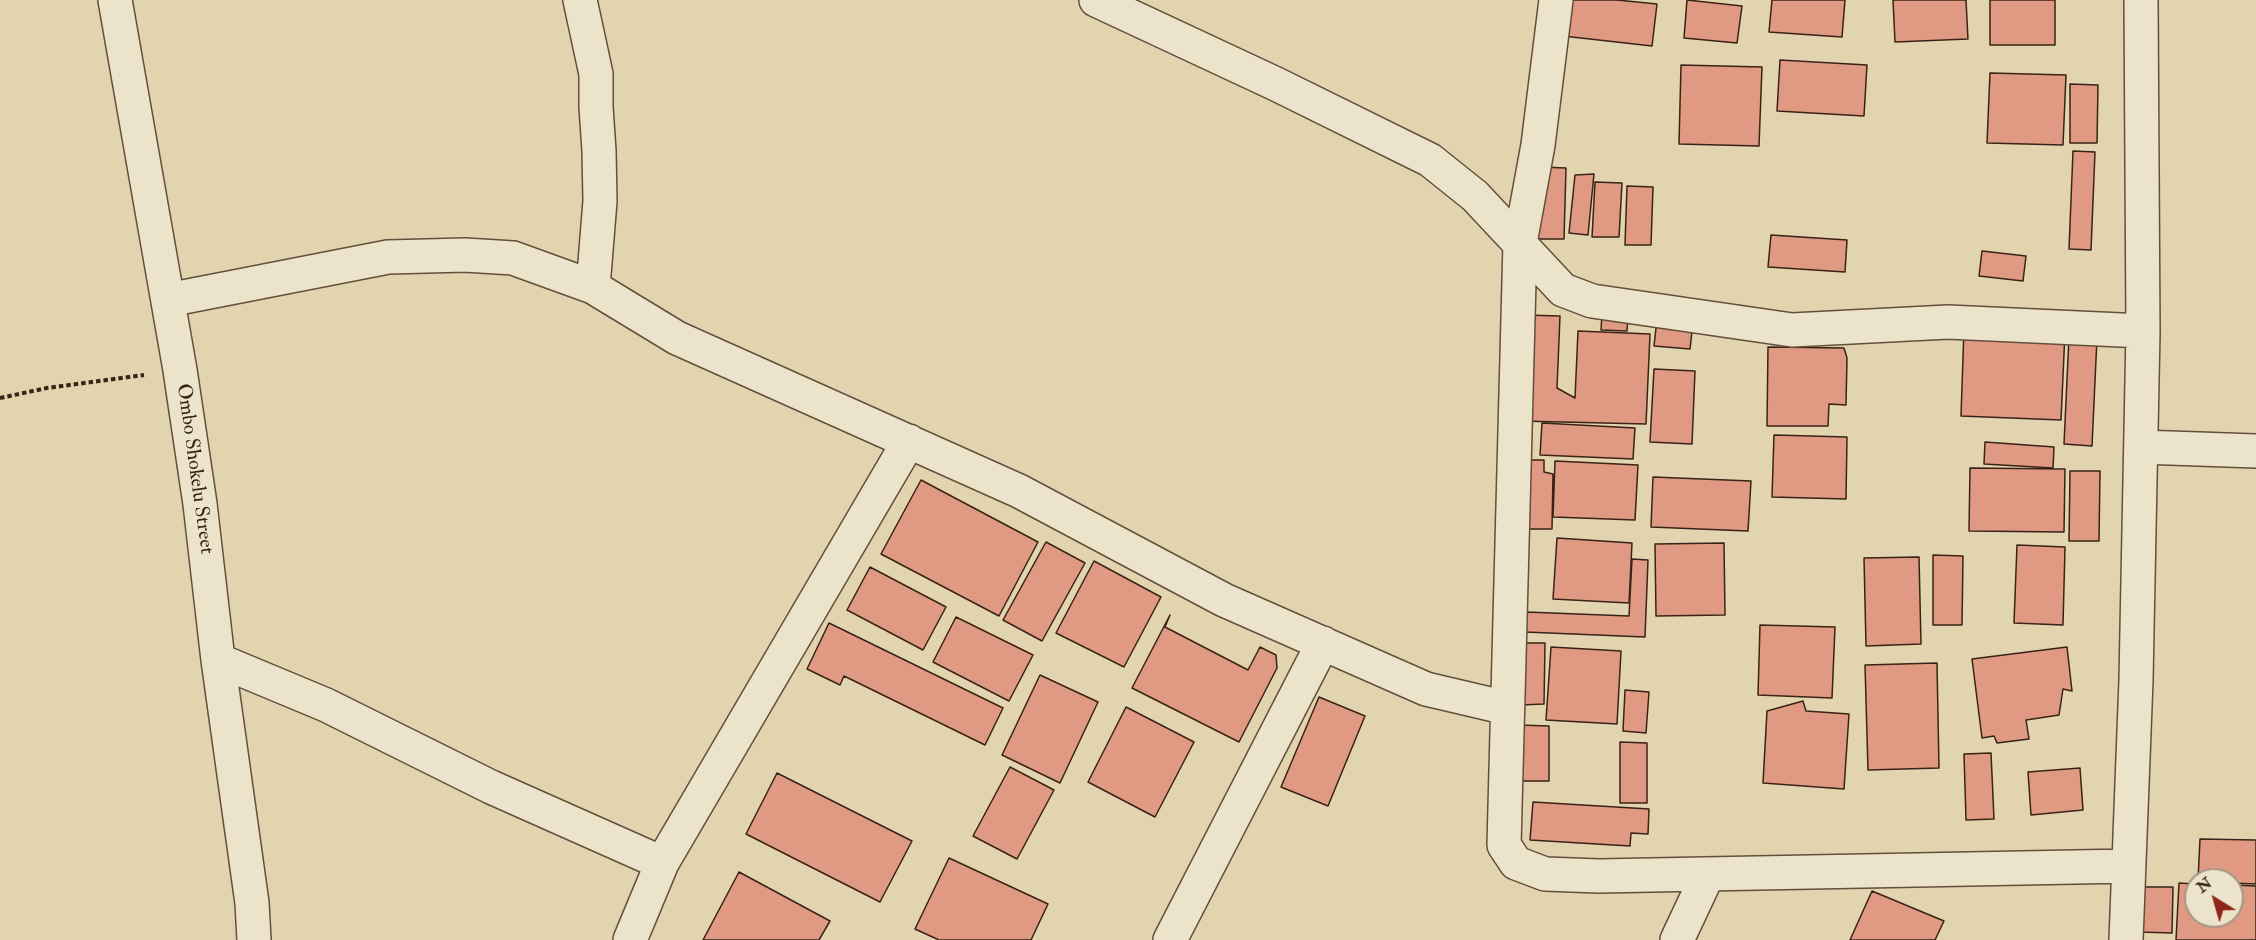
<!DOCTYPE html>
<html>
<head>
<meta charset="utf-8">
<style>
	body { margin:0 }
	#map { position:relative; width:2256px; height:940px; overflow:hidden; background:#e2d4af; font-family:"IM FELL Double Pica",serif }
	canvas { display:block }
	.north { position:absolute; left:2184px; top:868px; width:60px; height:60px; box-sizing:border-box; background:#ece3cb; border:2px solid #a49683; border-radius:50%; rotate:323deg; font-size:16px; font-weight:700; line-height:24px; text-align:center; color:#392316 }
	.north::after { content:''; display:block; margin:auto; width:21px; height:27px; background:#8f2418; clip-path:polygon(50% 0,100% 100%,50% 72%,0 100%) }
</style>
</head>
<body>
<div id="map">
<canvas width="2256" height="940"></canvas>
<div class="north">N</div>
</div>
<script>
const context = document.querySelector('canvas').getContext('2d');
context.lineJoin = 'round';
function fill(path, color) {
  context.fillStyle = color;
  context.fill(path, 'evenodd');
}
function trace(path, color, width, dash) {
  context.strokeStyle = color;
  context.lineWidth = width;
  context.lineCap = dash ? 'butt' : 'round';
  context.setLineDash(dash || []);
  context.stroke(path);
}
function label(font, color, halo, rows, align = 'center') {
  context.font = font + ' "IM FELL Double Pica",serif';
  context.lineWidth = 4.5;
  context.setLineDash([]);
  context.textBaseline = 'middle';
  context.strokeStyle = halo;
  context.fillStyle = color;
  for (const [text, x, y, turn = 0] of rows) {
    context.save();
    context.translate(x, y);
    context.rotate((+turn || 0) * Math.PI / 180);
    context.textAlign = isNaN(turn) ? turn : align;
    if (halo) context.strokeText(text, 0, 0);
    context.fillText(text, 0, 0);
    context.restore();
  }
}
const building = new Path2D(`
	M1567 0H1617L1657 4 1652 46 1563 36Z
	M1687 0 1742 6 1737 43 1684 38Z
	M1772 0H1845L1842 37 1769 32Z
	M1893 0H1966L1968 39 1895 42Z
	M1990 0H2055V45H1990Z
	M1780 60 1867 65 1864 116 1777 111Z
	M1681 65 1762 67 1759 146 1679 144Z
	M1990 73 2066 75 2063 145 1987 143Z
	M2070 84 2098 85 2097 143H2070Z
	M2073 151 2095 152 2091 250 2069 249Z
	M1540 167 1566 168 1564 239H1538Z
	M1594 174 1588 235 1569 233 1575 175Z
	M1595 182 1622 183 1619 237H1592Z
	M1627 186 1653 187 1651 245H1625Z
	M1771 235 1847 240 1845 272 1768 267Z
	M1982 251 2026 256 2023 281 1979 276Z
	M1602 314 1628 315 1627 331 1601 330Z
	M1524 315 1560 316 1557 388 1575 398 1578 331 1650 334 1646 424 1520 421Z
	M1657 319 1693 322 1690 349 1654 346Z
	M1964 328 2065 332 2061 420 1961 416Z
	M2069 337 2097 338 2092 446 2064 444Z
	M1768 347 1844 348 1847 358 1846 405 1829 404 1828 426H1767Z
	M1654 369 1695 371 1692 444 1650 442Z
	M1542 423 1635 428 1633 459 1540 455Z
	M1774 435 1847 437 1846 499 1772 497Z
	M1985 442 2054 447 2053 468 1984 464Z
	M1527 460H1544V472L1553 474 1552 529H1527Z
	M1555 461 1638 465 1635 520 1553 517Z
	M1970 468 2065 469 2064 532 1969 531Z
	M2070 471H2100L2099 541H2069Z
	M1653 477 1751 481 1748 531 1651 527Z
	M921 480 1038 542 999 616 881 554Z
	M1557 538 1632 543 1629 603 1553 599Z
	M1046 542 1085 563 1042 641 1003 620Z
	M1724 543 1725 615 1656 616 1655 544Z
	M2017 545 2065 547 2063 625 2014 623Z
	M1933 555 1963 556 1962 625H1933Z
	M1919 557 1921 644 1866 646 1864 558Z
	M1632 559 1648 560 1645 637 1525 632 1526 612 1629 616Z
	M1094 561 1161 597 1124 667 1056 633Z
	M870 567 946 607 923 650 847 610Z
	M1170 615 1165 627 1248 670 1260 647 1276 655 1277 668 1239 742 1132 688Z
	M956 617 1033 655 1009 701 933 662Z
	M829 623 1003 708 985 745 844 676 840 685 807 669Z
	M1760 625 1835 627 1832 698 1758 695Z
	M1520 643H1545L1544 704 1520 705Z
	M1551 647 1621 651 1617 724 1546 720Z
	M2067 647 2072 691 2063 689 2059 715 2026 720 2029 739 1997 743 1994 736 1982 738 1972 659Z
	M1937 663 1939 768 1868 770 1865 665Z
	M1040 675 1098 702 1060 783 1002 755Z
	M1625 690 1649 692 1646 733 1623 731Z
	M1319 697 1365 716 1328 806 1281 787Z
	M1803 701 1806 711 1849 714 1844 789 1763 783 1767 711Z
	M1126 707 1194 742 1155 817 1088 782Z
	M1518 725 1549 726V781H1518Z
	M1620 742 1647 743V803H1620Z
	M1991 753 1994 819 1966 820 1964 754Z
	M1010 767 1054 790 1017 859 973 836Z
	M2080 768 2083 810 2031 815 2028 772Z
	M777 773 912 841 880 902 746 834Z
	M1533 802 1649 809 1648 834 1631 833 1630 846 1530 840Z
	M2200 839 2256 840V884L2232 883V880H2198Z
	M949 858 1048 904 1031 940H939L915 929Z
	M739 872 830 921 819 940H703Z
	M2179 883 2196 884V916H2232V885L2256 886V940H2176Z
	M2140 887H2173L2172 933 2139 932Z
	M1872 891 1944 921 1935 940H1850Z`);
fill(building, '#e09a83');
trace(building, '#392316', 1.5);
const minor = new Path2D(`
	M115 0 180 370 200 504 218 660 252 903 254 940
	M580 0 596 74V107L599 151 600 201 593 287
	M1096 0 1276 84 1430 160 1475 196 1563 290 1592 301 1792 330 1948 322 2143 331
	M1556 0 1538 145 1520 243 1504 845 1516 863 1545 874 1599 876 2128 866
	M168 300 388 257 465 255 513 258 593 287 677 338 1019 491 1224 600 1426 689 1507 708
	M2141 447 2256 451
	M218 660 326 705 491 787 662 863
	M630 940 662 863 909 441
	M1170 940 1323 643
	M1677 940 1708 874
	M2126 940 2136 680 2143 331 2141 0`);
trace(minor, '#634f3c', 36);
trace(new Path2D(`
	M0 398 47 388 144 375`), '#392316', 4, [4.5, 3]);
trace(minor, '#ece3cb', 33);
label('20px', '#392316', '#ece3cb', [
	["Ombo Shokelu Street",194,469,82]
]);
</script>
</body>
</html>
